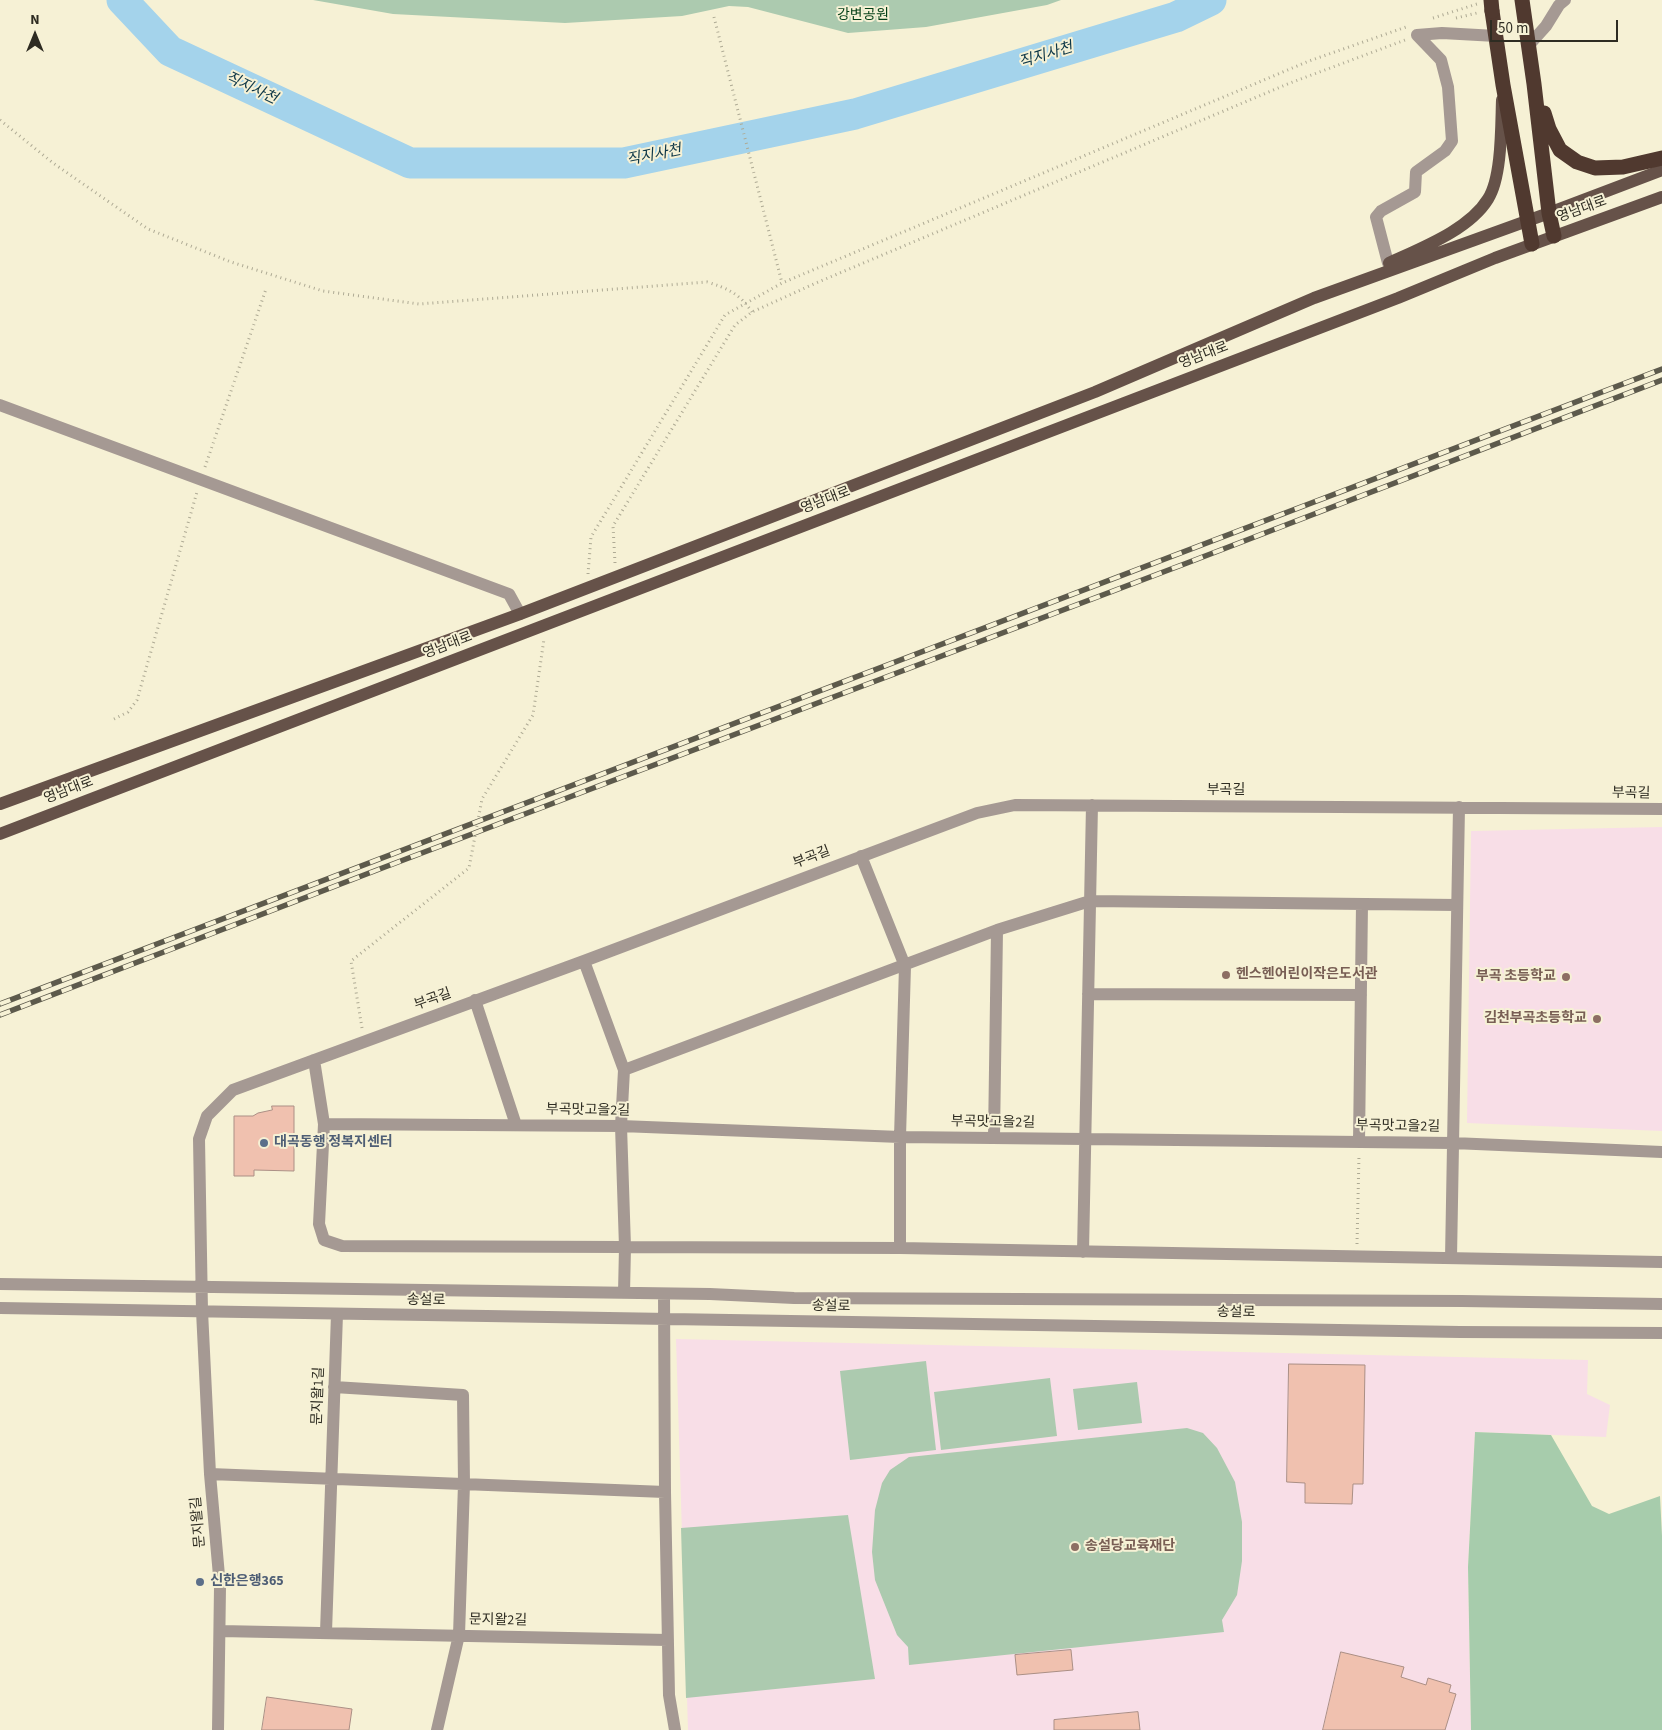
<!DOCTYPE html>
<html>
<head>
<meta charset="utf-8">
<style>
	body { margin:0 }
	#map { position:relative; width:1662px; height:1730px; overflow:hidden; background:#f6f1d5; font-family:"Source Sans 3",sans-serif }
	canvas { display:block }
	.north { position:absolute; left:10px; top:10px; width:50px; height:50px; -webkit-text-stroke:4px #f6f1d5; paint-order:stroke; rotate:0deg; font-size:14px; font-weight:700; line-height:20px; text-align:center; color:#2e2c22 }
	.north::after { content:''; display:block; margin:auto; width:18px; height:22px; background:#2e2c22; clip-path:polygon(50% 0,100% 100%,50% 72%,0 100%) }
	.scale { position:absolute; left:1490px; top:20px; width:128px; height:22px; box-sizing:border-box; border:2px solid #2e2c22; border-top:0; padding-left:6px; font-size:15px; line-height:18px; white-space:nowrap; color:#2e2c22; -webkit-text-stroke:4px #f6f1d5; paint-order:stroke }
</style>
</head>
<body>
<div id="map">
<canvas width="1662" height="1730"></canvas>
<div class="north">N</div>
<div class="scale">50 m</div>
</div>
<script>
const context = document.querySelector('canvas').getContext('2d');
context.lineJoin = 'round';
function fill(path, color) {
  context.fillStyle = color;
  context.fill(path, 'evenodd');
}
function trace(path, color, width, dash) {
  context.strokeStyle = color;
  context.lineWidth = width;
  context.lineCap = dash ? 'butt' : 'round';
  context.setLineDash(dash || []);
  context.stroke(path);
}
function label(font, color, halo, rows, align = 'center') {
  context.font = font + ' "Source Sans 3","Noto Sans KR",sans-serif';
  context.lineWidth = 4;
  context.setLineDash([]);
  context.textBaseline = 'middle';
  context.strokeStyle = halo;
  context.fillStyle = color;
  for (const [text, x, y, turn = 0] of rows) {
    context.save();
    context.translate(x, y);
    context.rotate((+turn || 0) * Math.PI / 180);
    context.textAlign = isNaN(turn) ? turn : align;
    if (halo) context.strokeText(text, 0, 0);
    context.fillText(text, 0, 0);
    context.restore();
  }
}
fill(new Path2D(`
	M1662 827V1131L1467 1123 1471 831Z
	M676 1339 1588 1360 1587 1394 1610 1405 1606 1437 1475 1432 1468 1567 1471 1730H688Z`), '#f8dee7');
fill(new Path2D(`
	M313 0H1061L1047 5 926 27 848 33 748 7 729 6 682 16 565 23 393 14Z
	M926 1361 936 1450 850 1460 840 1371Z
	M1050 1378 1057 1436 941 1450 934 1392Z
	M1137 1382 1142 1423 1078 1430 1073 1389Z
	M1187 1428 1203 1433 1217 1448 1235 1482 1242 1522V1561L1237 1595 1222 1620 1224 1632 909 1665 908 1647 897 1635 875 1580 872 1552 875 1510 882 1483 890 1470 909 1457Z
	M848 1515 875 1679 686 1698 681 1528Z`), '#accaaf');
fill(new Path2D(`
	M1475 1432 1551 1435 1592 1506 1609 1514 1660 1496 1662 1536V1730H1471L1468 1567Z`), '#a7ccac');
trace(new Path2D(`
	M122 0 170 51 410 163H624L855 114 1176 17 1211 0`), '#a4d3eb', 31);
const building = new Path2D(`
	M272 1106H294V1171L254 1170V1176H234V1116H253L258 1113 272 1110Z
	M1289 1364 1365 1365 1363 1484H1353L1352 1504 1305 1503V1483L1287 1482Z
	M1071 1650 1073 1670 1017 1675 1015 1655Z
	M1341 1652 1404 1667 1401 1677 1426 1685 1428 1678 1451 1685 1449 1692 1456 1694 1445 1730H1323Z
	M267 1697 352 1709 349 1730H262Z
	M1138 1712 1140 1730H1054V1720Z`);
fill(building, '#f0c1af');
trace(building, '#ab8f85', 1);
trace(new Path2D(`
	M714 17 782 283
	M1433 18 1477 4
	M1456 18 1477 13
	M0 120 53 163 148 229 231 262 323 291 419 304 707 282C727 288 740 294 752 312
	M205 467 266 289
	M615 563 613 526 735 325 752 312 816 283 1290 83 1405 40
	M588 574 591 537 725 315 782 283 1309 61 1406 27
	M114 719 128 712 137 700 197 492
	M362 1028 351 961 469 868 482 799 533 715 544 639
	M1357 1244 1359 1155`), '#aeaa94', 3, [1, 4]);
trace(new Path2D(`
	M1417 35 1442 33 1496 36
	M1529 45 1546 26 1559 5 1565 0
	M1388 263 1376 217 1381 211 1415 192 1416 172 1445 151 1452 141 1448 87 1441 60 1417 35
	M0 405 509 594 520 614
	M861 856 905 966 900 1137V1248
	M584 961 624 1070 621 1126 625 1247 624 1293
	M1088 994 1361 995
	M475 1000 516 1125
	M314 1060 324 1124 319 1224 324 1240 342 1246 900 1248 1662 1262
	M624 1070 997 930 1090 901 1457 905
	M324 1124 621 1126 900 1137 1453 1143 1662 1152
	M994 1138 997 930
	M1359 1142 1362 904
	M1083 1252 1092 805
	M1451 1258 1459 807
	M0 1284 710 1294 794 1298 1462 1301 1662 1304
	M664 1294 665 1492 669 1695 675 1730
	M0 1308 1460 1332 1662 1333
	M334 1387 463 1395 464 1484 459 1635 437 1730
	M210 1474 665 1492
	M220 1631 668 1640
	M326 1632 337 1314
	M218 1730 220 1587 210 1474 202 1311 199 1139 207 1116 233 1090 584 961 977 813 1015 805 1662 809`), '#a59993', 12);
trace(new Path2D(`
	M1389 263C1421 248 1469 230 1488 199 1502 177 1501 127 1502 100
	M0 804 520 614 1095 392 1314 298 1549 213 1662 170
	M0 834 1398 298 1495 258 1662 197`), '#665249', 12);
trace(new Path2D(`
	M1522 0 1534 84 1549 213 1554 236
	M1492 11 1503 85 1532 244
	M1544 113 1549 129 1560 150 1577 162 1595 168 1623 167 1662 158`), '#50392f', 15);
const rail = new Path2D(`
	M0 1004 1662 369
	M0 1015 377 870 1187 563 1662 380`);
trace(rail, '#5d5a4c', 5.5);
trace(rail, '#f6f1d5', 4, [11]);
trace(new Path2D(`
	M1491 0 1492 11`), '#50392f', 15);
for (const [x, y, r, color] of [
	[1226,975,5,"#8d6e63"],
	[1566,977,5,"#8d6e63"],
	[1597,1019,5,"#8d6e63"],
	[264,1143,5,"#5c6f8a"],
	[1075,1547,5,"#8d6e63"],
	[200,1582,5,"#5c6f8a"]
]) {
  const dot = new Path2D();
  dot.arc(x, y, r, 0, 2 * Math.PI);
  context.fillStyle = color;
  context.fill(dot);
  trace(dot, '#f6f1d5', 2);
}
label('14px', '#023f16', '#f6f1d5', [
	["강변공원",863,16]
]);
label('14px', '#2e2c22', '#f6f1d5', [
	["영남대로",1582,210,-20],
	["영남대로",1204,356,-21],
	["영남대로",826,501,-21],
	["영남대로",448,646,-21],
	["영남대로",69,791,-21],
	["부곡길",1226,791],
	["부곡길",1631,794,1],
	["부곡길",812,858,-21],
	["부곡길",433,1000,-20],
	["부곡맛고을2길",588,1111,1],
	["부곡맛고을2길",993,1123,1],
	["부곡맛고을2길",1398,1127,1],
	["송설로",426,1301,1],
	["송설로",831,1307,1],
	["송설로",1236,1313,1],
	["문지왈1길",319,1396,-88],
	["문지왈길",199,1522,-95],
	["문지왈2길",498,1621,1]
]);
label('bold 14px', '#785e54', '#f6f1d5', [
	["헨스헨어린이작은도서관",1236,975],
	["부곡 초등학교",1556,977,"right"],
	["김천부곡초등학교",1587,1019,"right"],
	["송설당교육재단",1085,1547]
], 'left');
label('bold 14px', '#4e5e75', '#f6f1d5', [
	["대곡동행 정복지센터",274,1143],
	["신한은행365",210,1582]
], 'left');
label('italic 15px', '#0c3647', '#f6f1d5', [
	["직지사천",1046,56,-17],
	["직지사천",251,89,25],
	["직지사천",654,156,-11]
]);
</script>
</body>
</html>
